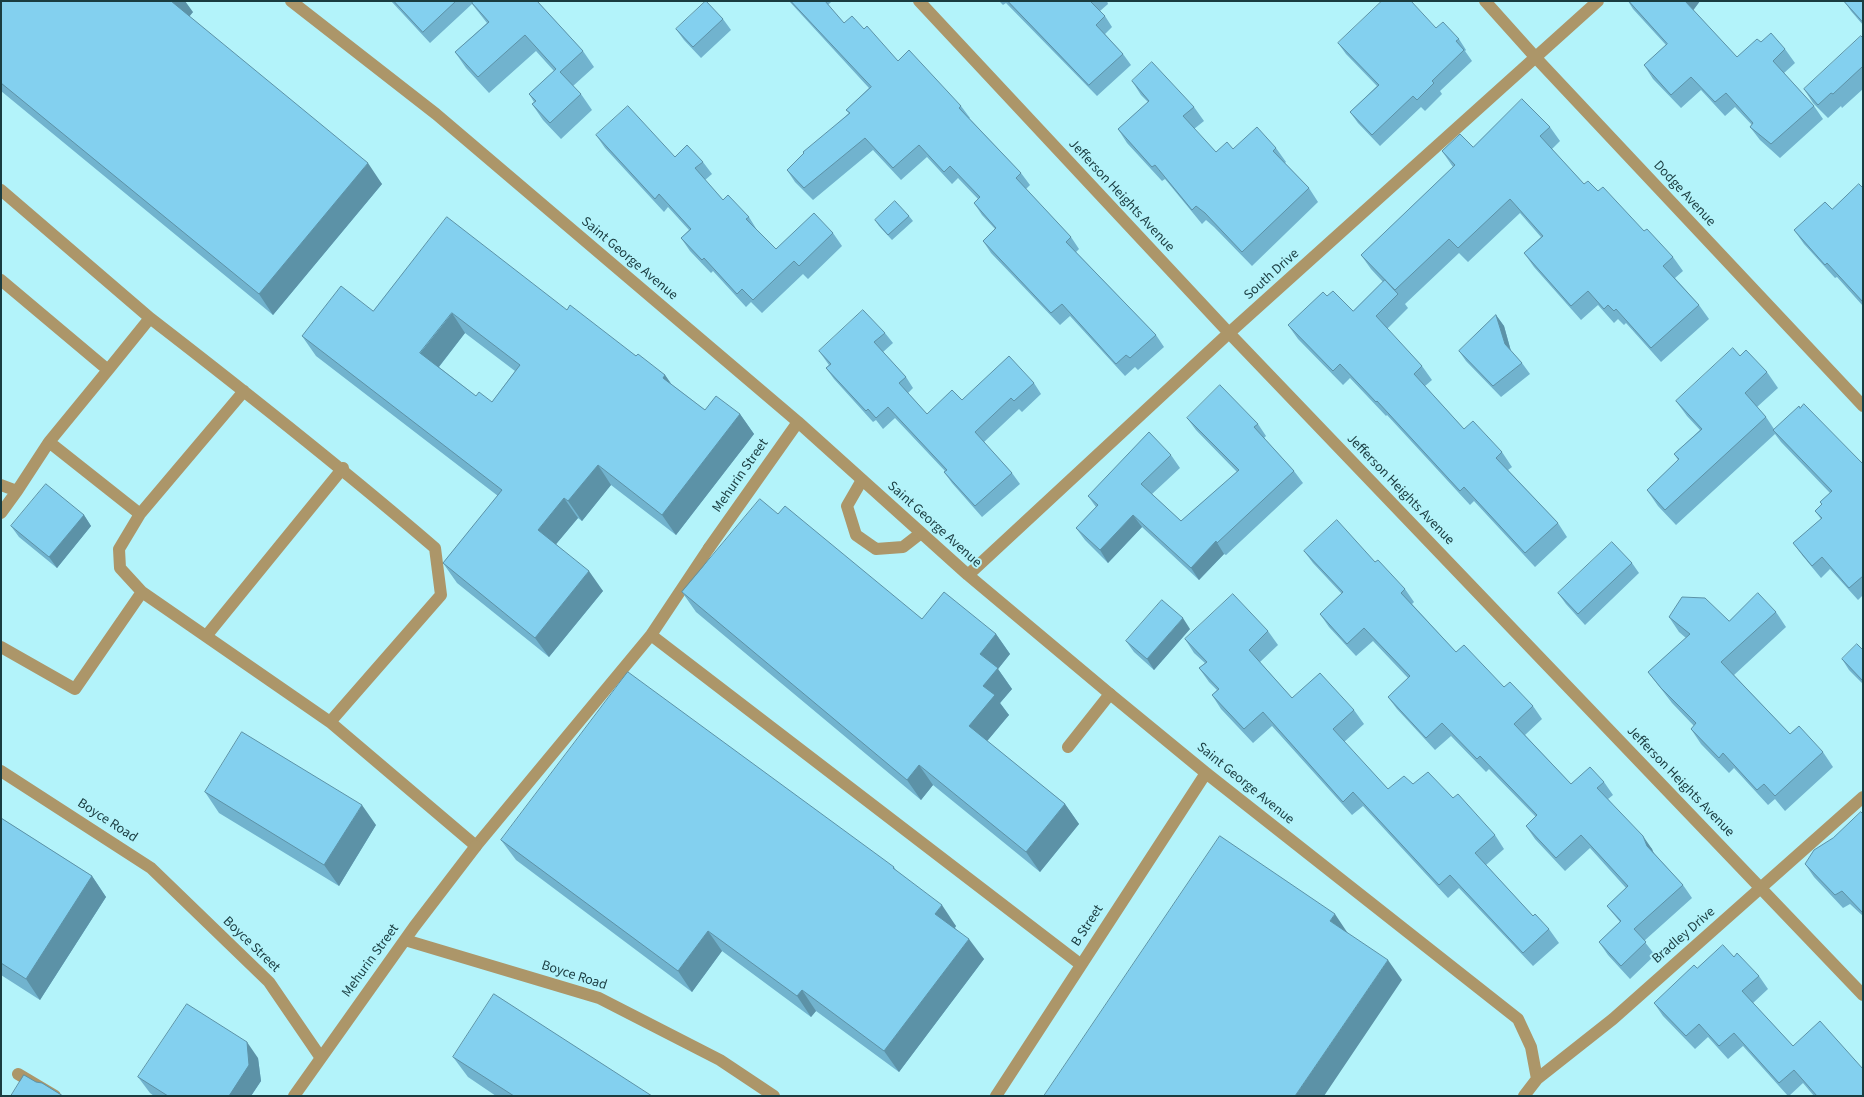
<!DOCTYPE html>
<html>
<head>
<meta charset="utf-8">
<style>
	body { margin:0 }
	#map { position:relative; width:1864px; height:1097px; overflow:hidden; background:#b3f3fa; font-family:"Source Sans 3",sans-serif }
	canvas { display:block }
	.frame { position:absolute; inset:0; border:2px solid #1a3c40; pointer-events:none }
</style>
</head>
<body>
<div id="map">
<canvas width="1864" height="1097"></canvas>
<div class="frame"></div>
</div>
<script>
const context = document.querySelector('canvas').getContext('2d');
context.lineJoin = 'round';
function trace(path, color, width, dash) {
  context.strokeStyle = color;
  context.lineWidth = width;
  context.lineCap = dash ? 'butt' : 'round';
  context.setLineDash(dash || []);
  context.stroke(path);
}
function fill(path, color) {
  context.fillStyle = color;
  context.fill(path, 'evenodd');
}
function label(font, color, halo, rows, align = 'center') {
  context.font = font + ' "Source Sans 3",sans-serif';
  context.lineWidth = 4;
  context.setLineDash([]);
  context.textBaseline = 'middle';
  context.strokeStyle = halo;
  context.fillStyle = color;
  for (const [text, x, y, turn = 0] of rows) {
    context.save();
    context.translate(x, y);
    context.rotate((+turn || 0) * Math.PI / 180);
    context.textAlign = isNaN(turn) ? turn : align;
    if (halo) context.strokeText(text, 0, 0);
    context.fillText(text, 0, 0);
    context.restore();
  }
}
trace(new Path2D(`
	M1 190 150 318 108 370 1 280
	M150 318C247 393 342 468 435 548L441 595 330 722 142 592 120 568 119 549 140 514 244 391
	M108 370 49 442 140 514
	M862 480 847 506 856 535 876 549 903 547 921 533
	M1 485 17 491 1 513
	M17 491 49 442
	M709 548 651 635 1080 964
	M207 635 343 468
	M1 647 75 689 142 592
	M330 722 476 846 651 635
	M1068 747 1110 694
	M18 1074 55 1096`), '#ac9669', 12);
trace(new Path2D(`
	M291 1 436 114 798 422 968 575 1110 694 1206 773 1518 1019 1531 1047 1537 1079
	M919 1 1229 333 1863 995
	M1485 1 1537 59 1863 406
	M709 548 798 422
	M968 575 1229 333 1598 1
	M1 771 151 868 269 982 321 1058
	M405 940 599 998 720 1060 774 1096
	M294 1096 414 927 476 846
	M996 1096 1206 773
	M1524 1096 1537 1079 1613 1019 1863 797`), '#ac9669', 12);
fill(new Path2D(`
	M1 1 193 12 189 16 382 184 273 315 1 91Z
	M391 1H537L583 51 594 67 573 86 581 94 592 110 561 139 543 120 532 104 534 102 529 94 554 71 536 51 489 93 466 68 455 52 487 23 472 4 430 43Z
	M789 1H832L828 5 844 23 864 29 898 61 961 106 970 118H969L1021 173 1030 185 1026 189 1071 237 1079 249 1076 252 1156 335 1164 347 1138 370 1135 367 1125 376 1070 316 1060 325 991 253 983 241 995 229 982 215 974 203 978 199 958 178 952 184 927 157 901 180 873 150 813 200 795 182 787 170 849 113 846 110 869 88Z
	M999 1H1107L1108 4 1100 11 1105 16 1112 27 1105 34 1123 54 1131 65 1097 96 1006 3 1003 5Z
	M1628 1H1700L1693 10 1737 57 1761 42 1785 49 1795 63 1784 73 1814 106 1823 119 1780 158 1760 140 1750 127 1752 125 1735 107 1725 116 1701 90 1681 108 1653 79 1644 65 1666 45 1633 9Z
	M1844 1H1863V25L1851 11Z
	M723 19 731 30 701 58 684 40 676 29Z
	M1436 28 1459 39 1466 50 1465 51 1472 61 1440 91 1442 94 1425 111 1421 107 1380 146 1358 123 1350 112 1377 86 1346 54 1338 43Z
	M1863 38V89L1842 108 1841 106 1828 118 1813 103 1804 89Z
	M1132 81 1194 107 1204 121 1194 129 1216 152 1233 149 1276 148 1286 162 1285 163 1309 188 1318 202 1252 266 1214 227 1206 220 1202 224 1165 179 1162 181 1127 143 1118 129 1148 102 1141 95Z
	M1550 127 1560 141 1552 149 1584 184 1598 191 1673 257 1683 271 1675 278 1699 305 1709 319 1661 362 1626 323 1624 325 1618 319 1614 323 1598 305 1581 320 1534 267 1524 253 1541 237 1520 213 1468 262 1459 253 1405 304 1408 308 1387 329 1422 366 1432 380 1425 386 1464 429 1502 452 1512 467 1508 470 1558 523 1567 537 1535 567 1474 501 1470 505 1387 415 1386 416 1350 378 1343 385 1298 339 1288 325 1327 296 1353 311 1383 282 1371 269 1361 255 1453 167 1442 151 1473 147Z
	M596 135 675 157 703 162 712 174 705 180 723 200 749 217 757 230 776 249 833 233 842 246 808 279 803 274 762 313 751 302 746 307 713 271 711 273 690 251 681 238 689 230 668 207 664 212 605 148Z
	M1863 188V306L1837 277 1835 278 1804 244 1794 230 1832 209Z
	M909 216 913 221 892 240 879 226 875 220Z
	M567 310 665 375 671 384 705 410 740 414 754 434 676 535 611 485 582 521 578 518 556 544 603 591 549 657 457 583 443 563 498 496 316 356 302 336 373 311ZM465 333 515 371 492 402 476 396 439 367Z
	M1496 315 1504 326 1511 351 1522 363 1530 374 1501 397 1466 361 1459 351Z
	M885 333 893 343 883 352 906 377 913 388 908 393 927 414 962 400 1034 383 1041 394 1022 412 1019 409 984 442 1012 473 1020 484 982 517 952 483 944 472 945 471 895 418 883 429 876 420 873 422 834 379 826 368 829 365 819 351Z
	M1740 356 1767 372 1778 388 1757 407 1766 417 1774 429 1863 464V595L1858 600 1830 569 1821 578 1802 555 1793 543 1821 519 1815 511 1822 505 1820 502 1830 493 1781 442 1775 434 1676 525 1658 506 1647 490 1678 460 1674 454 1700 430 1687 416 1676 401Z
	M1187 418 1258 424 1266 436 1264 438 1294 471 1303 483 1226 555 1224 554 1199 580 1142 527 1108 563 1085 540 1076 528 1096 507 1088 496 1171 455 1180 468 1152 494 1181 521 1237 472 1196 430Z
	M778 514 922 619 996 634 1010 654 998 669 1012 689 1000 703 1009 715 987 741 1065 804 1079 824 1040 872 933 785 921 800 696 612 682 592Z
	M84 515 91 526 57 568 19 537 11 526Z
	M1304 551 1375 562 1405 589 1414 602 1412 604 1456 652 1504 687 1533 706 1542 719 1525 735 1571 784 1604 782 1613 795 1608 799 1652 849 1653 852 1683 885 1692 898 1644 941 1655 955 1630 979 1608 955 1599 942 1620 922 1607 906 1626 888 1590 848 1565 871 1535 839 1526 826 1536 817 1489 769 1486 772 1451 736 1435 750 1397 709 1388 697 1408 678 1373 641 1356 656 1329 627 1320 614 1342 594 1313 563Z
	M1632 563 1639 573 1585 625 1566 604 1558 593Z
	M1776 612 1786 627 1734 675 1790 734 1823 752 1833 767 1785 811 1775 799 1768 805 1734 768 1729 773 1701 744 1691 729 1694 726 1672 703 1648 672 1686 638 1679 632 1669 617 1729 621Z
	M1190 629 1154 670 1134 652 1126 641Z
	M1268 631 1278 645 1260 662 1292 698 1354 710 1364 724 1344 742 1388 789 1413 784 1453 798 1495 835 1504 849 1486 865 1533 916 1549 929 1559 943 1533 966 1459 888 1448 898 1363 806 1352 815 1272 726 1253 743 1221 709 1212 695 1217 690 1209 682 1199 668 1205 663 1194 653 1185 639Z
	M1863 648V684L1849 670 1842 659Z
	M205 792 376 825 339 886 219 813Z
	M1863 814V916L1850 904 1843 908 1814 877 1805 864 1833 838Z
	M1 818 92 876 106 897 40 1000 1 975Z
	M501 840 894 867 897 872 956 926 955 928 984 959 899 1072 816 1011 811 1017 722 951 692 992 516 860Z
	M1734 957 1759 976 1768 989 1753 1003 1793 1046 1863 1096H1814L1803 1083 1789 1096H1788L1743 1046 1728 1059 1708 1037 1695 1049 1663 1016 1654 1003Z
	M453 1057 652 1096H496L468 1077Z
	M258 1058 261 1081 251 1096H154L150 1093 138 1077Z`), '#71b3ce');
fill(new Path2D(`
	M171 1H185L193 12 185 22Z
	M1684 1H1700L1692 12Z
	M368 163 382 184 273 315 259 294Z
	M452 313 465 333 434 373 420 353Z
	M1496 315 1504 326 1512 355 1505 344Z
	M665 375 679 395 663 378Z
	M740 414 754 434 676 535 662 515Z
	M598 465 611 485 582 521 568 501Z
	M564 498 578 518 552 549 538 530Z
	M84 515 91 526 57 568 49 557Z
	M1133 515 1142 527 1108 563 1100 550Z
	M1216 541 1224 554 1199 580 1191 568Z
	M589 571 603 591 549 657 535 638Z
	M1183 618 1190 629 1154 670 1147 659Z
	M996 634 1010 654 998 669 1012 689 1000 703 1009 715 983 746 969 726 983 686 980 654Z
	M919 765 933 785 921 800 907 780Z
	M1065 804 1079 824 1040 872 1026 852Z
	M362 805 376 825 339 886 324 865Z
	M1643 836 1652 849 1656 858 1647 846Z
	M92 876 106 897 40 1000 26 979Z
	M942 905 956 926 950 934 935 914Z
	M1335 914 1349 935 1330 921Z
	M708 931 722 951 692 992 678 971Z
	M969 939 984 959 899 1072 884 1051Z
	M1388 960 1402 980 1324 1096H1295Z
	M802 990 816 1011 811 1017 797 996Z
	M247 1042 258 1058 261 1081 251 1096H229Z`), '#5c92a7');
const building = new Path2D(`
	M1 1H171L368 163 259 294 1 83Z
	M394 1H456L423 32Z
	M474 1H537L583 51 560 72 581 94 550 123 532 104 536 101 529 94 556 69 525 35 478 77 455 52 489 22 472 3Z
	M706 1 723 19 693 47 676 29Z
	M791 1H825L844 23 852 16 864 29 867 26 898 61 909 50 961 106 959 108 1021 173 1016 178 1071 237 1066 242 1156 335 1130 358 1126 355 1116 364 1062 304 1051 313 983 241 996 228 974 203 980 197 950 166 944 172 919 145 893 168 865 138 804 188 787 170 804 153 803 152 850 113 846 110 871 87Z
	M1008 1H1091V2L1105 16 1096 25 1123 54 1089 85Z
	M1382 1H1411L1436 28 1443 22 1459 39 1456 41 1464 50 1432 81 1434 83 1417 100 1413 96 1372 135 1350 112 1379 85 1338 43Z
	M1629 1H1685L1737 57 1757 39 1761 42 1771 33 1785 49 1773 61 1814 106 1771 144 1750 127 1753 123 1726 93 1715 102 1691 77 1671 95 1644 65 1667 44Z
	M1844 1H1863V22Z
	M1861 36 1863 38V68L1862 67 1833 94 1831 93 1818 105 1804 89Z
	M1152 62 1194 107 1183 116 1216 152 1227 142 1233 149 1257 127 1276 148 1273 151 1309 188 1242 252 1205 213 1196 206 1192 210 1155 165 1152 167 1118 129 1149 101 1132 81Z
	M1522 99 1550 127 1540 136 1584 184 1588 181 1598 191 1603 187 1644 231 1647 229 1673 257 1663 266 1699 305 1651 348 1616 309 1614 311 1608 305 1604 309 1588 291 1571 306 1524 253 1543 236 1510 199 1458 248 1449 239 1395 290 1361 255 1455 165 1442 151 1460 134 1473 147Z
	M628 106 675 157 687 145 703 162 695 168 723 200 728 195 749 217 746 219 776 249 814 213 833 233 799 266 794 261 753 300 742 289 737 294 704 258 702 260 681 238 691 229 659 194 655 199 596 135Z
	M1859 184 1863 188V302L1827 263 1825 265 1794 230 1825 202 1832 209Z
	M895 201 909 216 888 235 875 220Z
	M447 217 567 310 570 305 636 356 638 354 665 375 663 378 705 410 716 396 740 414 662 515 598 465 568 501 564 498 538 530 589 571 535 638 443 563 502 490 302 336 341 286 373 311ZM452 313 520 365 492 402 479 392 476 396 420 353Z
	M1385 280 1398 294 1376 316 1422 366 1414 374 1464 429 1473 421 1502 452 1496 458 1558 523 1525 553 1464 487 1460 491 1377 401 1376 402 1340 364 1333 371 1288 325 1323 292 1327 296 1333 291 1353 311Z
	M863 310 885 333 874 342 906 377 899 383 927 414 952 390 962 400 1009 356 1034 383 1014 401 1011 398 975 432 1012 473 975 506 944 472 947 470 888 407 876 418 868 409 866 411 826 368 831 364 819 351Z
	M1496 315 1505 344 1522 363 1493 386 1459 351Z
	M1733 348 1740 356 1746 350 1767 372 1745 393 1766 417 1665 510 1647 490 1679 459 1674 454 1702 429 1676 401Z
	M1220 385 1258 424 1254 427 1294 471 1217 543 1216 541 1191 568 1133 515 1100 550 1076 528 1098 505 1088 496 1149 432 1171 455 1141 484 1181 521 1239 470 1187 418Z
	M1804 404 1863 464V576L1849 588 1822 557 1812 566 1793 543 1822 518 1815 511 1822 504 1820 502 1832 491 1773 430 1799 406 1800 408Z
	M46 484 84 515 49 557 11 526Z
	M760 499 778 514 785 506 922 619 944 592 996 634 980 654 998 668 983 686 995 695 969 726 1065 804 1026 852 919 765 907 780 682 592Z
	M1337 520 1375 562 1378 560 1405 589 1401 593 1456 652 1464 645 1504 687 1510 682 1533 706 1514 724 1571 784 1590 767 1604 782 1597 788 1643 836 1647 846 1683 885 1634 929 1646 942 1621 966 1599 942 1621 921 1607 906 1628 886 1581 835 1556 858 1526 826 1537 815 1480 756 1477 759 1442 723 1426 738 1388 697 1410 676 1364 628 1347 644 1320 614 1343 592 1304 551Z
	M1612 542 1632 563 1578 614 1558 593Z
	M1758 593 1776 612 1721 662 1790 734 1799 726 1823 752 1775 796 1764 784 1757 790 1723 753 1719 758 1691 729 1696 723 1661 688 1648 672 1690 634 1669 617 1682 597 1705 598 1729 621Z
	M1233 594 1268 631 1249 650 1292 698 1320 673 1354 710 1333 729 1388 789 1404 776 1413 784 1428 772 1453 798 1458 794 1495 835 1475 853 1533 916 1535 914 1549 929 1523 953 1450 875 1439 885 1353 792 1343 802 1263 712 1244 729 1212 695 1219 689 1199 668 1207 662 1185 639Z
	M1162 600 1183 618 1147 659 1126 641Z
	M1857 644 1862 649 1863 648V681L1842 659Z
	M628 672 894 867 893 868 942 905 935 914 969 939 884 1051 802 990 797 996 708 931 678 971 501 840Z
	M242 732 362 805 324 865 205 792Z
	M1861 812 1863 814V913L1842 891 1835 895 1805 864 1814 850 1833 838Z
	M1 818 92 876 26 979 1 963Z
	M1220 836 1335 914 1330 921 1388 960 1295 1096H1044Z
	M1723 945 1734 957 1737 953 1759 976 1742 991 1793 1046 1820 1021 1863 1069V1096H1817L1794 1070 1779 1083 1734 1033 1719 1046 1699 1024 1686 1036 1654 1003 1694 965 1697 968Z
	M494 994 652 1096H514L453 1057Z
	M187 1004 247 1042 249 1065 229 1096H168L138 1077Z
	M24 1075 36 1082 42 1083 63 1096H11Z`);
fill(building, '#83d0ef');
trace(building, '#5c92a7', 1);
label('14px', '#1a3c40', '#b3f3fa', [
	["Dodge Avenue",1684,194,47],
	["Jefferson Heights Avenue",1121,196,47],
	["Saint George Avenue",629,259,40],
	["South Drive",1272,275,-42],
	["Mehurin Street",741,476,-55],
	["Jefferson Heights Avenue",1400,490,46],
	["Saint George Avenue",934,525,42],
	["Jefferson Heights Avenue",1680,782,46],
	["Saint George Avenue",1245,784,39],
	["Boyce Road",107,821,33],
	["B Street",1088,926,-57],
	["Bradley Drive",1684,936,-41],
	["Boyce Street",251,945,44],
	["Mehurin Street",371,961,-54],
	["Boyce Road",574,976,18]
]);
</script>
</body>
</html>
